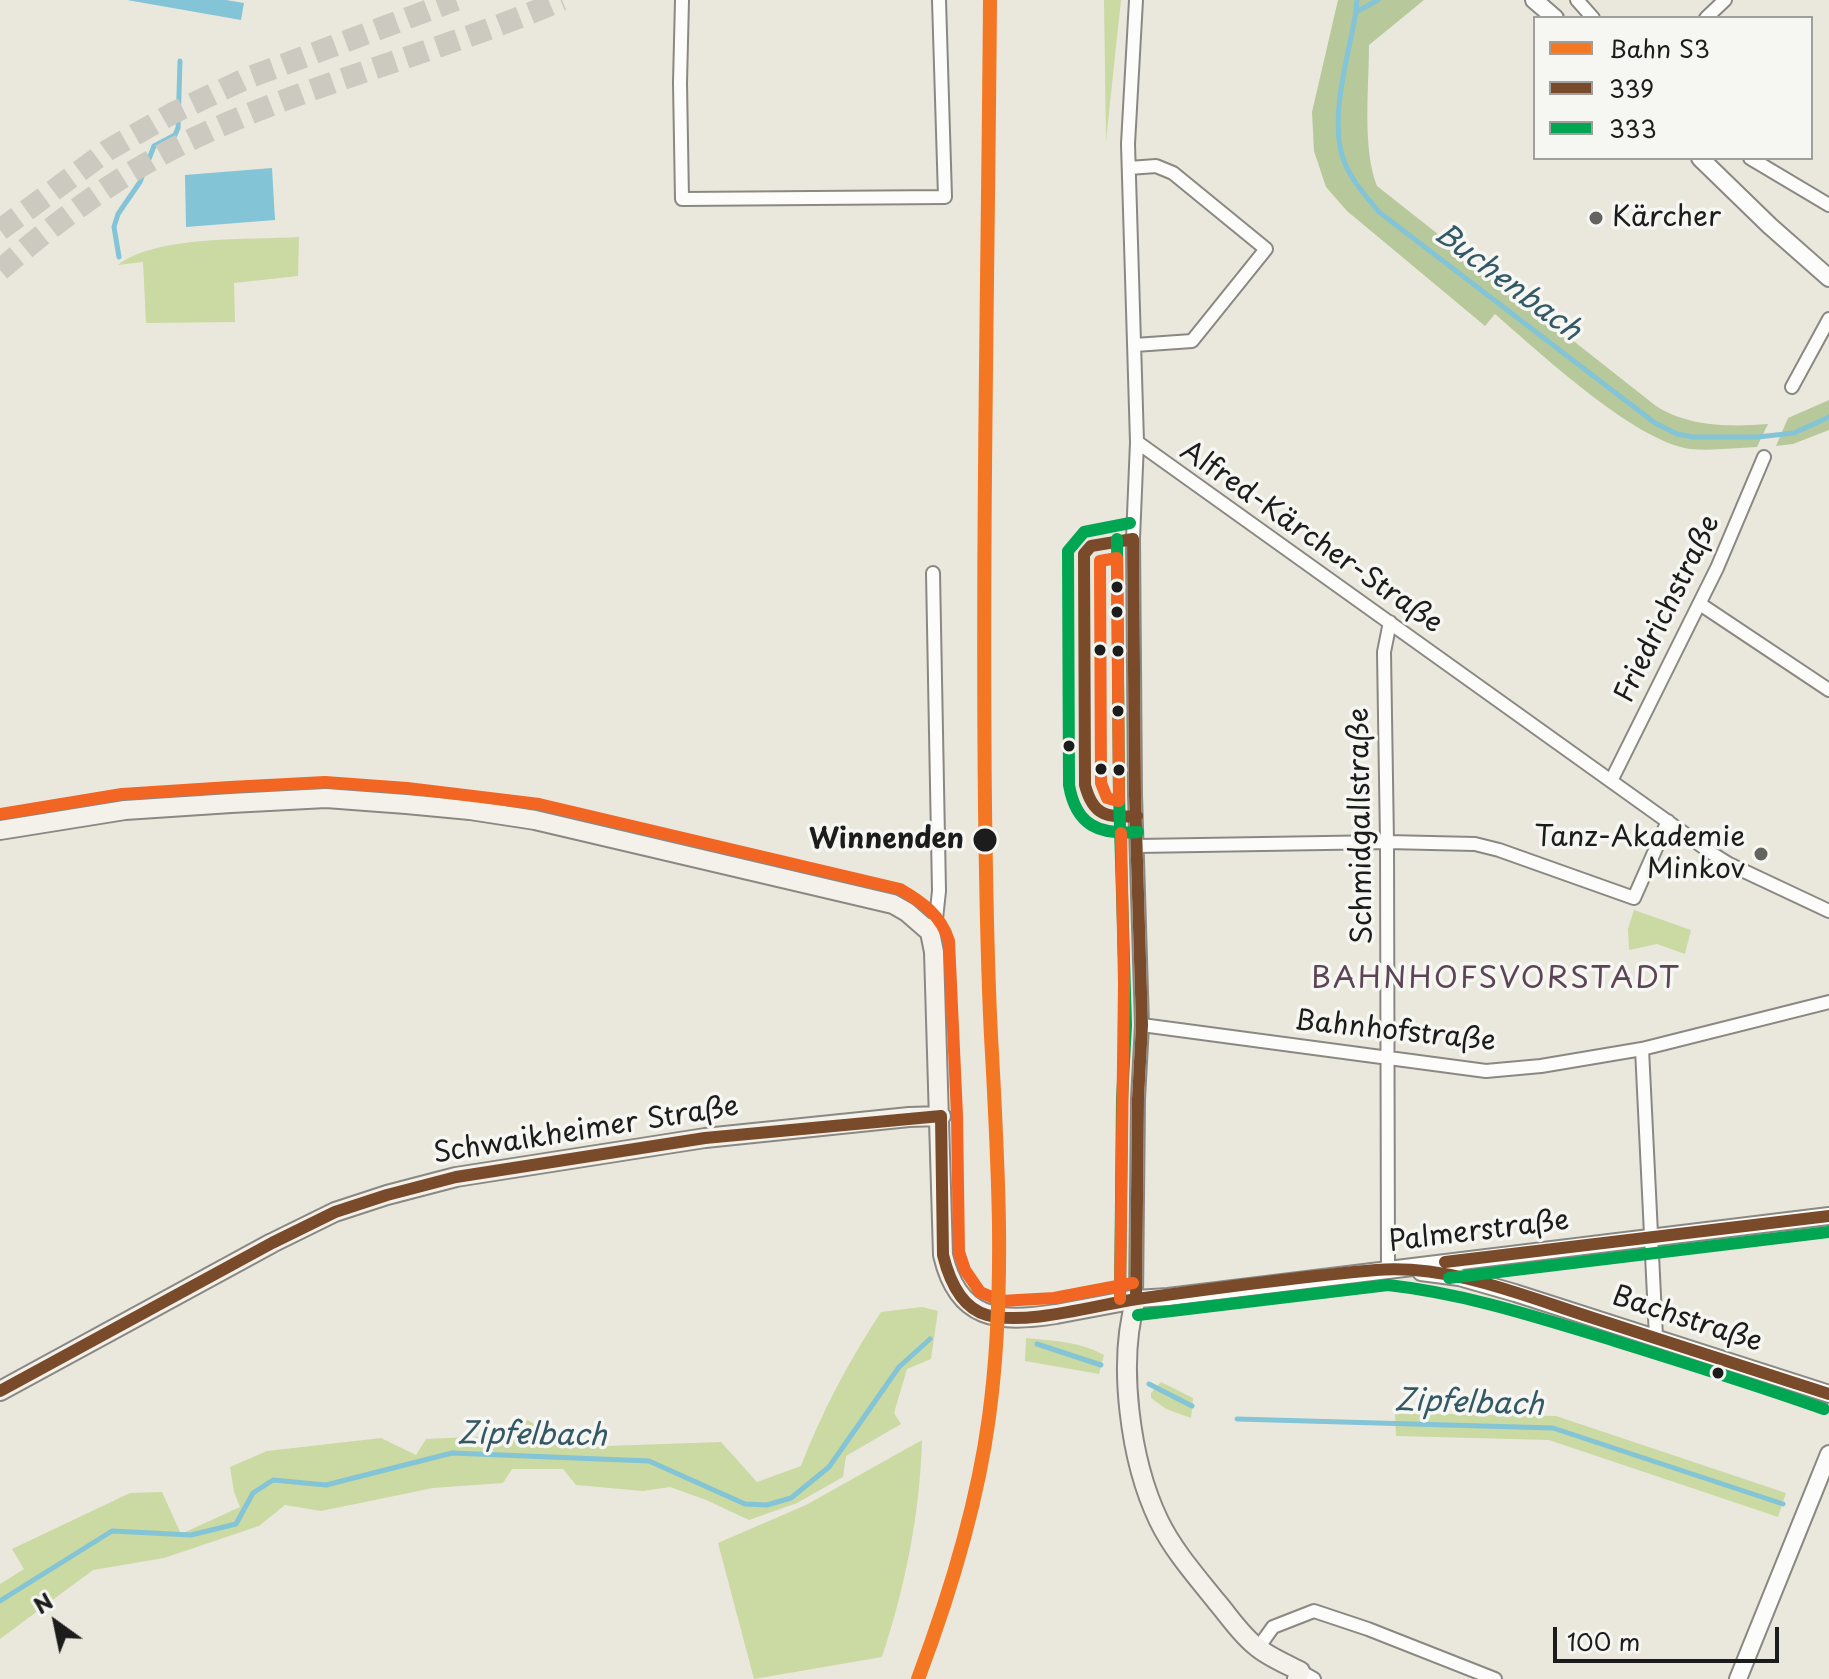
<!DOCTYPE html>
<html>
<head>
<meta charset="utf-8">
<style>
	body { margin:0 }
	#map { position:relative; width:1829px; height:1679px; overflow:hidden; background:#eae8dd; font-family:"Playpen Sans",sans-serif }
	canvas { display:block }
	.legend { position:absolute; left:1533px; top:16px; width:280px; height:144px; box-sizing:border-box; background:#f6f6f2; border:2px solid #9f9f9c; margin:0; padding:10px 14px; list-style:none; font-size:24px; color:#1c1c1c }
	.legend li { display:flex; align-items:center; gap:16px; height:40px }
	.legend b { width:40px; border:2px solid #9f9f9c }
	.north { position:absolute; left:16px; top:1583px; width:80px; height:80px; -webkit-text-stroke:6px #f6f6f2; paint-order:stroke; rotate:327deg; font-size:22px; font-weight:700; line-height:32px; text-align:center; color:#1c1c1c }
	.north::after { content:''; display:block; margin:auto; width:28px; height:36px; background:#1c1c1c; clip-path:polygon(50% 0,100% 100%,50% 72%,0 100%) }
	.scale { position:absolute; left:1553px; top:1627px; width:226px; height:36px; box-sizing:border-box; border:4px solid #1c1c1c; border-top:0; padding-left:10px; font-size:24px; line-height:28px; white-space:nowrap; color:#1c1c1c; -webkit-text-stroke:6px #f6f6f2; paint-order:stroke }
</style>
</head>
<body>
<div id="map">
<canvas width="1829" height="1679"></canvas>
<ul class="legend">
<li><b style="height:10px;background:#f47824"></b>Bahn S3</li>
<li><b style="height:10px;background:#7a4b2a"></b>339</li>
<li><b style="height:10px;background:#00a651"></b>333</li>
</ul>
<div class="north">N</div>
<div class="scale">100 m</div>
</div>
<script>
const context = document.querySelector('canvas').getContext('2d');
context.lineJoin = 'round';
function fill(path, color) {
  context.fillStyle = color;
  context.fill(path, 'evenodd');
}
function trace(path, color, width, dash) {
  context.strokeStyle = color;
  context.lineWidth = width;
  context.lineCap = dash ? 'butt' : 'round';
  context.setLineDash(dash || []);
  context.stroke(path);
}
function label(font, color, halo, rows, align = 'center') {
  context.font = font + ' "Playpen Sans",sans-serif';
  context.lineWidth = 7;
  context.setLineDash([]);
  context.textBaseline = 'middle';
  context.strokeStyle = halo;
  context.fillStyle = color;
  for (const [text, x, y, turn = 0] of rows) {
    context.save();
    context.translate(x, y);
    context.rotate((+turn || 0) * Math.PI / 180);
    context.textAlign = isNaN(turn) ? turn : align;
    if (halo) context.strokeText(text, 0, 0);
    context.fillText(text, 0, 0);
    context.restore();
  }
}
fill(new Path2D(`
	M1104 0H1121L1106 141Z
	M299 237 298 276 234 283 235 322 146 323 143 262 118 265C156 235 250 240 299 237Z
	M1634 910 1691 930 1685 954 1657 944 1629 950 1628 929Z
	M922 1307 938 1311 931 1359 907 1369 894 1413 901 1424 846 1456 843 1477 797 1503 749 1520 706 1500 670 1487 643 1491 576 1485 563 1469H512L503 1483 433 1488 321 1511 285 1505 259 1526 164 1558 93 1570 0 1639V1584L24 1569 12 1549 130 1493 162 1492 181 1534 240 1507 234 1492 230 1467 267 1451 381 1438 416 1455 426 1439 491 1436 527 1420 576 1447 721 1442 757 1482 801 1466C822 1411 849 1361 881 1312Z
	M1026 1338C1054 1341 1078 1341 1104 1355L1099 1374 1025 1361Z
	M1161 1382 1193 1398 1191 1418 1166 1409 1151 1398V1393Z
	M1395 1413 1556 1416 1786 1493 1778 1517 1549 1440 1396 1436Z
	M922 1440C920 1513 905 1588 882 1657L754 1679 718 1543 806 1505Z`), '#cbd9a3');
fill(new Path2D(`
	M1338 0H1424L1369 45C1369 88 1362 148 1377 186L1656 406C1689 427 1730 427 1768 424L1757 447C1735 448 1712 451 1690 449 1634 441 1539 352 1495 314L1485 326 1347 211 1326 187 1314 151 1312 112Z
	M1829 400V430L1793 444 1776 446 1788 418Z`), '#b7c99b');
fill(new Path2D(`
	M127 0H226L244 3 241 20Z
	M272 168 275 220 186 227 185 175Z`), '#83c4d7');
trace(new Path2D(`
	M1378 0 1356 12C1349 54 1328 120 1344 161 1351 180 1366 196 1379 212L1655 423 1677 434 1693 437H1758L1794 433 1829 417
	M1356 11 1357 0
	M119 257 114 227 118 214 140 182 154 146 175 135 178 128 180 61
	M1037 1344 1101 1365
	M1149 1384 1192 1406
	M1237 1419 1553 1428 1783 1504
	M0 1601 112 1531 191 1535 236 1524 253 1493 273 1480 326 1485 452 1453 649 1461 745 1504 767 1505 791 1498 829 1467 899 1367 930 1339`), '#83c4d7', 5);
trace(new Path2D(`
	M0 230 108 150 173 113 245 79 456 0
	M0 270C56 222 113 179 180 145 302 84 437 54 562 0`), '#cbc9c0', 22, [22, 11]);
const minor = new Path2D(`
	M682 0 680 83 682 199 945 197 939 0
	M1577 0 1593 18
	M1706 18 1725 0
	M1750 158 1829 205
	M1129 168 1156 166 1173 173 1266 249 1192 341 1135 345
	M1792 387 1829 319
	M1137 442 1713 854 1729 864 1829 911
	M1700 604 1829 690
	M1611 781 1717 568 1764 457
	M1138 846 1387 842 1475 844 1499 850 1634 898 1668 821
	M930 932 936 919 939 891 933 573
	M1142 1025 1486 1071 1541 1066 1642 1049 1829 1002
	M1642 1049 1656 1337
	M1388 1269 1387 842 1384 652 1390 622
	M1136 1299 1138 1099 1142 1025 1135 795 1133 539 1137 442 1128 144 1136 0
	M1258 1648 1273 1627 1314 1611 1368 1629 1495 1679
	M1300 1671 1314 1679`);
const tertiary = new Path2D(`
	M1534 0 1555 18
	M1700 158 1770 226 1829 278
	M1421 1272 1459 1277 1515 1293 1829 1394
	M1136 1299 1168 1297 1829 1216
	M1738 1679 1829 1454`);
const secondary = new Path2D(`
	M0 830 125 810 231 803 326 798 406 804 470 810 535 820 893 904 907 912 930 932 934 952 943 1255C958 1320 998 1323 1056 1314 1083 1309 1109 1304 1136 1299 1117 1362 1130 1461 1159 1521 1173 1550 1196 1576 1216 1601 1229 1616 1241 1635 1257 1647 1269 1657 1286 1664 1300 1671L1297 1679
	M0 1391 272 1243 335 1212 387 1195 456 1177 705 1138 909 1117 941 1116`);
trace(minor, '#8a8883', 16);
trace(tertiary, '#8a8883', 20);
trace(secondary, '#8a8883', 22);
trace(minor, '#fcfcfa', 12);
trace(tertiary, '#fcfcfa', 16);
trace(secondary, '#f4f1eb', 18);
trace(new Path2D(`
	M1133 539 1135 795 1142 1025 1138 1099 1136 1299
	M1133 539 1091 546 1084 554 1085 785C1093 816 1107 818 1137 816
	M941 1116 943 1255C949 1279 961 1308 987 1315 1025 1326 1096 1305 1137 1299 1216 1288 1297 1277 1376 1270 1450 1264 1524 1296 1593 1318 1672 1343 1750 1369 1829 1394
	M1445 1262 1829 1216
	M0 1391 272 1243 335 1212 387 1195 456 1177 705 1138 941 1116`), '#7a4b2a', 12);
trace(new Path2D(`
	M1130 523 1084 532 1068 551 1069 785C1076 826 1099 835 1138 832
	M1117 539 1119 795 1126 1025 1122 1099 1120 1299
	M1449 1278 1829 1232
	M1138 1315 1388 1285C1460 1293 1527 1314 1596 1335 1673 1359 1748 1382 1824 1409`), '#00a651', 12);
trace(new Path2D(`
	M1117 558 1119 801H1118L1107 798 1101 783 1100 561Z
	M0 814 122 794 230 787 325 782 407 788 539 804 900 889C922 902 941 915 949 941L957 1115 959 1252 965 1270 980 1292 1001 1301 1054 1298 1133 1283
	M1120 1299 1124 984 1121 833`), '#f26522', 12);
trace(new Path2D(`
	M918 1679C950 1594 977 1507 989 1417 1006 1291 998 1163 991 1036 987 959 986 883 985 807 982 538 988 269 990 0`), '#f47824', 14);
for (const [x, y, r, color] of [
	[1596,218,8,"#646360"],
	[1117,587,7,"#1c1c1c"],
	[1117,612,7,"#1c1c1c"],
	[1100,650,7,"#1c1c1c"],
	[1118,651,7,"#1c1c1c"],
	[1118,711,7,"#1c1c1c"],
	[1069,746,7,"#1c1c1c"],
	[1101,769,7,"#1c1c1c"],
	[1119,770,7,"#1c1c1c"],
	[985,840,13,"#1c1c1c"],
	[1761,854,8,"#646360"],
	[1718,1373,7,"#1c1c1c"]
]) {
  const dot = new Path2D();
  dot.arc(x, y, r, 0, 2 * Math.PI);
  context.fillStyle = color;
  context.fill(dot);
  trace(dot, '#f6f6f2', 3);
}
label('28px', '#1c1c1c', '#f6f6f2', [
	["Kärcher",1612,218],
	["Tanz-Akademie",1745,838,"right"],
	["Minkov",1745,870,"right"]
], 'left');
label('28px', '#1c1c1c', '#f6f6f2', [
	["Alfred-Kärcher-Straße",1311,538,35],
	["Friedrichstraße",1668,609,-64],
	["Schmidgallstraße",1362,826,-91],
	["Bahnhofstraße",1395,1032,6],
	["Schwaikheimer Straße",586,1131,-9],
	["Palmerstraße",1479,1232,-7],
	["Bachstraße",1687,1320,18]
]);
label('bold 28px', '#1c1c1c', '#f6f6f2', [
	["Winnenden",964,840]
], 'right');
label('italic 30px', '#345966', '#f6f6f2', [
	["Buchenbach",1507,283,37],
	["Zipfelbach",1469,1404,2],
	["Zipfelbach",532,1436,1]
]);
context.letterSpacing = '2px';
label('30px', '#5d4454', '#f6f6f2', [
	["BAHNHOFSVORSTADT",1496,980]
]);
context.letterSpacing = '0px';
</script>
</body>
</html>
